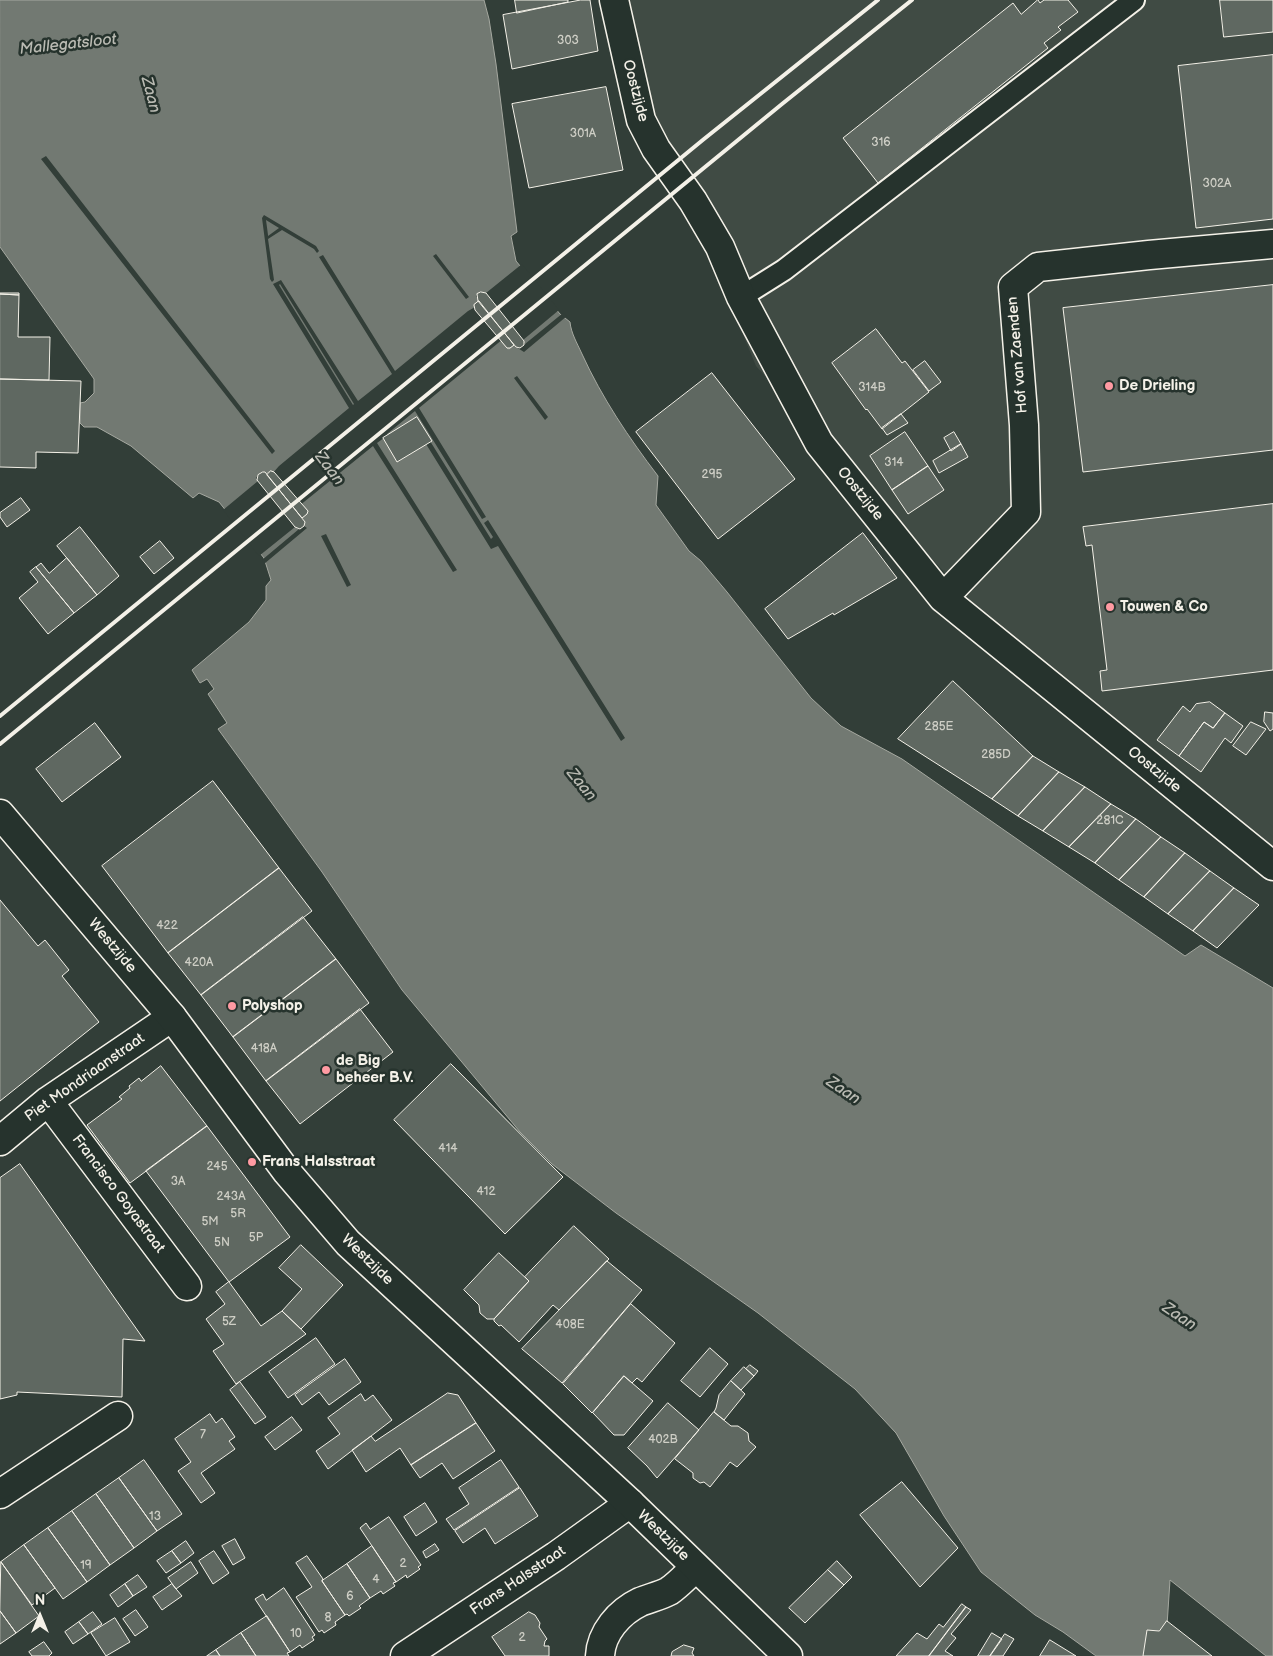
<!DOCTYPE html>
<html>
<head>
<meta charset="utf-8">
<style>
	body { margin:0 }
	#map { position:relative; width:1273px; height:1656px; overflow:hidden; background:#323e38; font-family:"Balsamiq Sans",sans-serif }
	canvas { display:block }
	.north { position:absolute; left:15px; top:1591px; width:50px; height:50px; -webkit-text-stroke:4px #26332d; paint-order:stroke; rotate:0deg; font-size:14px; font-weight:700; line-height:20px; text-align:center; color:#f4f1e8 }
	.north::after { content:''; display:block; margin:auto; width:18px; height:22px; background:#f4f1e8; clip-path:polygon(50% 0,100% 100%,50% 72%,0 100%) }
</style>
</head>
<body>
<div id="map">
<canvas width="1273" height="1656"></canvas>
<div class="north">N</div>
</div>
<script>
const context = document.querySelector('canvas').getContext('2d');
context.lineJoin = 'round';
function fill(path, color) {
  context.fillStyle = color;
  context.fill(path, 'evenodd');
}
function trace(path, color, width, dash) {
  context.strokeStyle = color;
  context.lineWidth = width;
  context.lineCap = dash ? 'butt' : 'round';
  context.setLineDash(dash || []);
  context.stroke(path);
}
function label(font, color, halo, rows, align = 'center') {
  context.font = font + ' "Balsamiq Sans",sans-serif';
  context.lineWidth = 5;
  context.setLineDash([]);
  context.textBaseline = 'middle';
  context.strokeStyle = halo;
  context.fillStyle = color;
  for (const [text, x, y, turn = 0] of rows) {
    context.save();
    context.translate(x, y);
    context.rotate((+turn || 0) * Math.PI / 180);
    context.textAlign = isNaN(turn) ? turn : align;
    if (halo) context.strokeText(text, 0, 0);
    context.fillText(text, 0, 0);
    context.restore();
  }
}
fill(new Path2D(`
	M609 0H1273V854L975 606 756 366 609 8Z`), '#404b44');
const water = new Path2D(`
	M0 0H484L489 19 496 64 517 232 511 236 516 261 560 314 570 322C571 333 577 343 582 354 602 398 629 438 658 476L656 505 689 551 701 561 727 592 811 698 841 726 902 759 1185 956 1201 945 1273 988V1656H1266L1170 1580 1165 1656H1096L1063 1632 1035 1615 981 1572 944 1516 896 1433 855 1389 758 1313 616 1213 552 1164 520 1132 402 990 322 872 218 729 227 723 208 694 214 689 207 679 200 683 192 670 249 622 266 600V586L271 580 264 558 219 502 199 493 193 498 131 446 97 427H84L80 423V403L85 402 94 393V379L0 247ZM479 301 524 342 525 344 514 345 509 349 507 348 475 310 474 305ZM271 471 274 472 308 511 307 514 302 518 305 522 295 527 257 480Z`);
fill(water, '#727972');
trace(water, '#a6a9a1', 1);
fill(new Path2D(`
	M46 156 275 451 272 454 41 159Z
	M264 215 316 246 319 251 317 253 314 249 282 230 268 239 274 280 272 282 270 279 262 218ZM266 220 279 228 268 236V235Z
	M436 254 469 297 466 299 433 256Z
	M323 255 395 371 468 311 477 306 503 339 419 408 486 517 482 519 415 411 387 434 388 435 377 443 457 570 453 572 373 446 299 506 272 474 279 466 349 408 273 284 281 280 358 401 392 374 319 257ZM280 284 354 404 353 405 279 285Z
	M522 264 559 310 523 340 525 344 563 313 567 316 524 352 516 347 476 296 481 292 486 293Z
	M517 376 548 417 545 420 514 378Z
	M430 441 491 539 493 537 484 523 488 520 625 738 621 741 498 546 491 549 426 444Z
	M264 472 300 518 301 516 305 522 304 526 307 528 264 564 262 560 299 529 295 527 259 556 223 510 258 481 256 478 258 475Z
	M326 534 351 585 347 587 321 536Z`), '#323e38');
const building = new Path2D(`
	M515 0H568V2L517 13Z
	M581 0H590L598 51 512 69 503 15Z
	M1038 0 1040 3 1044 0H1068L1078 12 1058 27 1061 30 1044 43 1048 48 878 183 843 138 1013 3 1021 14Z
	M1220 0H1273V32L1224 37Z
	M1273 55V219L1196 228 1178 66Z
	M606 87 623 170 529 188 512 104Z
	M1273 285V450L1083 472 1063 308Z
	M481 292 486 293 524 341V345L520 348 516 347 478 301 477 294Z
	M0 293H19V295L0 294Z
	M0 294 19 295 18 337H50L49 380 0 379Z
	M479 301 514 345 510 348H507L475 310 474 305Z
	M876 329 902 363 905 361 929 392 882 429 867 409 866 410 832 363Z
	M925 361 941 382 929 391 913 370Z
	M712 373 795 479 718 539 636 432Z
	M0 379 81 381 78 453 36 452V468L0 467Z
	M901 414 908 423 887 435 882 428Z
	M417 417 432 441 397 462 383 438Z
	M905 432 928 466 892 490 870 456Z
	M954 432 961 444 951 451 944 438Z
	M961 444 968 457 939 473 933 461Z
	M928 466 944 490 908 514 892 490Z
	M271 471 274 472 308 511 307 514 302 518 267 475Z
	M263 472H265L305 522 304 526 300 529 295 527 257 480 258 475Z
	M21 498 30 510 7 527 0 517V513Z
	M1273 504V670L1102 691 1100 671 1107 670 1092 545 1086 546 1083 527Z
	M80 527 119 576 97 595 57 546Z
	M863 533 897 578 834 615 833 613 788 639 765 609Z
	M160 541 174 558 154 574 140 557Z
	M67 558 97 595 74 613 36 567 41 563 49 573Z
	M36 567 74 613 48 634 19 598 38 582 30 572Z
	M953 681 1033 756 992 799 898 739Z
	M1210 702 1225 713 1213 728 1204 722 1179 756 1157 740 1183 706 1190 712 1196 704Z
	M1265 712 1273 713V729L1270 731 1264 722Z
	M1225 713 1243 726 1231 743 1225 738 1201 772 1179 756 1204 722 1213 728Z
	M1251 722 1266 729 1246 755 1233 746Z
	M95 723 121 757 62 802 36 769Z
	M1033 756 1059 772 1018 816 992 799Z
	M1059 772 1085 787 1043 831 1018 816Z
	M213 781 279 868 168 953 102 866Z
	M1085 787 1111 804 1069 847 1043 831Z
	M1111 804 1136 819 1095 863 1069 847Z
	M1136 819 1161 837 1119 880 1095 863Z
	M1161 837 1185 853 1144 897 1119 880Z
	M1185 853 1210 871 1168 914 1144 897Z
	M279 868 312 911 201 995 168 953Z
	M1210 871 1234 888 1193 931 1168 914Z
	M1234 888 1259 905 1217 948 1193 931Z
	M0 900 38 946 45 940 69 970 62 976 99 1022 0 1101Z
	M303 917 336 959 233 1037 201 995Z
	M336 959 369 1003 266 1081 233 1037Z
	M360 1009 393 1052 300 1124 266 1081Z
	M451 1064 563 1177 505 1234 394 1120Z
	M161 1066 207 1126 130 1183 87 1125 122 1099 119 1097 130 1088 129 1086 139 1078 141 1081Z
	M207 1126 290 1237 229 1282 146 1171Z
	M20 1164 145 1341 123 1339 122 1397 17 1392V1395L0 1399V1178Z
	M574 1226 609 1259 559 1310 553 1305 519 1342 501 1325 499 1326 494 1321V1319L529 1281 525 1277Z
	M301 1245 343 1285 301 1329 282 1311 302 1289 279 1268Z
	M499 1253 529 1281 494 1319H487L480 1313 479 1305 464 1290Z
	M607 1261 642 1290 562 1383 522 1349Z
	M229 1282 261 1326 282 1311 306 1334 236 1384 213 1351 224 1344 206 1319 225 1304 216 1292Z
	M631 1304 675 1343 642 1382 637 1378 632 1383 624 1376 592 1413 563 1384Z
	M316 1338 335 1364 288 1398 269 1372Z
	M710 1348 728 1364 700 1397 681 1381Z
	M345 1359 361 1382 329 1405 319 1392 302 1405 295 1395Z
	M750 1365 758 1371 754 1376 746 1369Z
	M744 1367 754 1376 741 1390 731 1381Z
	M624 1376 653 1401 624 1435H614L593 1413Z
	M731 1381 745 1394 724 1420 714 1412 716 1408 719 1395Z
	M240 1382 266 1417 255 1424 230 1390Z
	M448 1393 458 1395 476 1423 411 1465 400 1448 366 1472 352 1450 371 1436 375 1441Z
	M361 1394 365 1401 373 1395 392 1420 328 1469 316 1451 340 1434 328 1418Z
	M668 1403 699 1430 657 1478 647 1466 628 1448Z
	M714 1412 731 1426H738L748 1433 749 1441 756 1447 737 1467 730 1462 710 1487 704 1482 700 1483 693 1478V1473L675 1459Z
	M210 1414 216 1423 222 1418 235 1437 229 1441 235 1449 201 1473 215 1493 201 1503 178 1471 191 1462 175 1439Z
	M292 1417 302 1430 275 1450 265 1437Z
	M476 1423 495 1451 453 1479 442 1463 420 1478 411 1465Z
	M144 1460 182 1514 157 1531 119 1478Z
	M501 1460 519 1487 454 1530 446 1519 469 1504 459 1488Z
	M119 1478 157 1531 134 1548 96 1494Z
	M902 1482 958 1548 920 1587 860 1515Z
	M520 1488 538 1516 495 1544 485 1528 463 1543 455 1531Z
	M96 1494 134 1548 110 1565 72 1511Z
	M425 1503 437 1522 416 1536 404 1517Z
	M72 1511 110 1565 87 1582 48 1528Z
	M389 1517 421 1565 418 1567 420 1569 407 1578 406 1575 396 1582 360 1528 366 1523 370 1529Z
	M48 1528 87 1582 63 1599 24 1545Z
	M235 1539 245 1558 233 1565 222 1546Z
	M186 1541 194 1553 181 1563 172 1551Z
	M435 1544 439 1550 426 1558 423 1552Z
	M24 1545 55 1588 32 1605 1 1562Z
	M372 1546 396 1582 393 1583 395 1586 383 1594 381 1591 370 1598 347 1564Z
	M172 1551 181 1563 166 1573 157 1561Z
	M214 1551 229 1573 213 1584 199 1561Z
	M307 1556 323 1579 322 1581 345 1615 335 1622 336 1625 324 1633 322 1630 319 1632 296 1597 312 1587 296 1563Z
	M837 1561 852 1577 844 1585 828 1570Z
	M1 1562 39 1616 16 1633 0 1611Z
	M191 1562 198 1573 176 1589 168 1578Z
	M347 1564 370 1598 359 1606 361 1608 349 1616 347 1614 345 1615 322 1581Z
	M828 1570 844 1585 805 1623 789 1608Z
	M138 1575 147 1587 133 1596 125 1584Z
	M125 1584 133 1596 118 1607 110 1595Z
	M172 1584 182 1596 162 1610 153 1597Z
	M284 1588 315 1635 312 1637 314 1640 302 1648 300 1645 290 1652 255 1599 263 1594 266 1600Z
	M962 1604 966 1607 929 1656H896L917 1633 927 1639 939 1624 943 1627Z
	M966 1607 971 1610 951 1634 956 1638 945 1651 953 1656H929Z
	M136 1610 148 1627 135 1636 123 1619Z
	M0 1611 16 1633 0 1644Z
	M93 1612 102 1624 88 1634 79 1622Z
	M529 1612 535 1615 540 1623 539 1627 547 1639 545 1641 544 1646H549V1656H505L492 1637Z
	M267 1616 290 1652 287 1653 289 1656H256L241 1633Z
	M115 1618 130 1642 106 1656 91 1633Z
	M1167 1621 1212 1656H1143L1147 1630 1159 1631Z
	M79 1622 88 1634 73 1644 65 1632Z
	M241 1633 256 1656H220L216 1650Z
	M992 1633 1002 1639 990 1656H978Z
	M1005 1634 1014 1639 1003 1656H990Z
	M1050 1640 1076 1656H1040Z
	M44 1642 52 1653 49 1656H32L29 1652Z
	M684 1645 694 1648 692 1653 694 1656H671L672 1652Z
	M216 1650 220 1656H207Z`);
fill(building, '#5f6861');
trace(building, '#f4f1e8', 1);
const service = new Path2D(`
	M741 297 784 270 1134 0`);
const minor = new Path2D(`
	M614 0 641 120 656 149 693 201 720 247 741 297 819 443 943 598 1273 866
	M943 598 1026 512 1024 425 1013 287 1038 267 1149 255 1273 244
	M48 1101 187 1286
	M0 1141 48 1101 172 1017
	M0 1494 118 1416
	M405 1656 556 1556 630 1503
	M600 1656C601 1633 619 1612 640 1602 649 1598 660 1596 669 1591 678 1585 687 1575 695 1568`);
const tertiary = new Path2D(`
	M0 814 172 1017 287 1172 348 1243 630 1503 788 1656`);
trace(service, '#f4f1e8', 24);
trace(minor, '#f4f1e8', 31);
trace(tertiary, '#f4f1e8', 31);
trace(service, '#26332d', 20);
trace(minor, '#26332d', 28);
trace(tertiary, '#26332d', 28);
trace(new Path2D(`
	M0 716 704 139 878 0
	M0 744 782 104 912 0`), '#f4f1e8', 4);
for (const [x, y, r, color] of [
	[1109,386,5,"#ff9aa2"],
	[1110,607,5,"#ff9aa2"],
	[232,1006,5,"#ff9aa2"],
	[326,1070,5,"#ff9aa2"],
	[252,1162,5,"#ff9aa2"]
]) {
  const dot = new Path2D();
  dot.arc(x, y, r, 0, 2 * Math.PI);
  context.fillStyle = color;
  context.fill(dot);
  trace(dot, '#26332d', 2);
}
label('12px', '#cfcfc6', null, [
	["303",568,41],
	["301A",583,134],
	["316",881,143],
	["302A",1217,184],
	["314B",872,388],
	["314",894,463],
	["295",712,475],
	["285E",939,727],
	["285D",996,755],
	["281C",1110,821],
	["422",167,926],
	["420A",199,963],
	["418A",264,1049],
	["414",448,1149],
	["245",217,1167],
	["3A",178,1182],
	["412",486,1192],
	["243A",231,1197],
	["5R",238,1214],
	["5M",210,1222],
	["5P",256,1238],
	["5N",222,1243],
	["5Z",229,1322],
	["408E",570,1325],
	["7",203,1435],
	["402B",663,1440],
	["13",155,1517],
	["2",403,1564],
	["19",86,1566],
	["4",376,1580],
	["6",350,1597],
	["8",328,1618],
	["10",296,1634],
	["2",522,1638]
]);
label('15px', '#f4f1e8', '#26332d', [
	["Oostzijde",635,91,75],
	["Hof van Zaenden",1018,355,-95],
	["Oostzijde",860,494,51],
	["Oostzijde",1154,770,39],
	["Westzijde",112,946,50],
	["Piet Mondriaanstraat",85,1078,-35],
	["Francisco Goyastraat",118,1194,53],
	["Westzijde",367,1260,44],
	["Westzijde",663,1536,44],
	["Frans Halsstraat",518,1581,-34]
]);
label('bold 15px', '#f4f1e8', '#26332d', [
	["De Drieling",1119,386],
	["Touwen & Co",1120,607],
	["Polyshop",242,1006],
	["de Big",336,1061],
	["beheer B.V.",336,1078],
	["Frans Halsstraat",262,1162]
], 'left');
label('italic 16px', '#babbb3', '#26332d', [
	["Mallegatsloot",68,45,-6],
	["Zaan",150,95,75],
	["Zaan",329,469,53],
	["Zaan",581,785,51],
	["Zaan",843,1091,34],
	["Zaan",1179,1317,34]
]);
</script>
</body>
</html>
